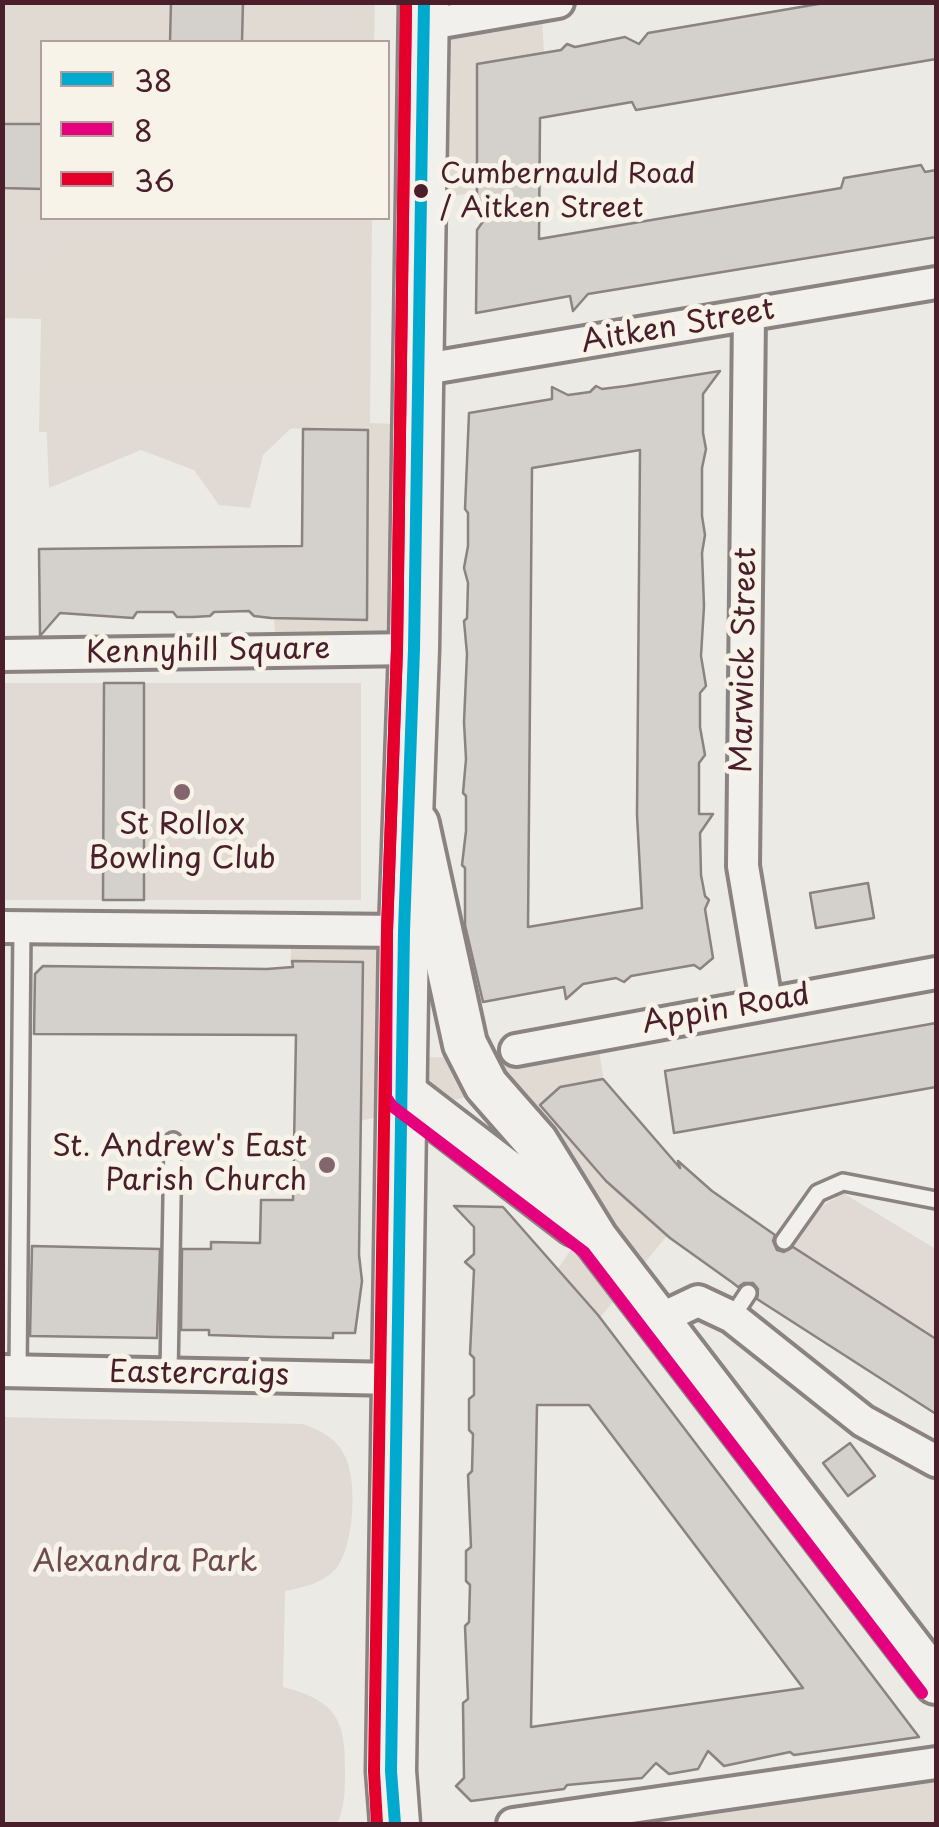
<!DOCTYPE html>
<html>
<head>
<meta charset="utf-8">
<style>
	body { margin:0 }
	#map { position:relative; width:939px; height:1827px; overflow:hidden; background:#eceae4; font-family:"Playpen Sans",sans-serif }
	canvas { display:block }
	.frame { position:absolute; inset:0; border:5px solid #4a1f2b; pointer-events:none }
	.legend { position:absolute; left:40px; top:40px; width:350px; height:180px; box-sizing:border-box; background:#f7f3e8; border:2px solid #b29e9c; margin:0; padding:12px 18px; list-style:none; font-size:30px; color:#4a1f2b }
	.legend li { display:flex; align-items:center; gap:20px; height:50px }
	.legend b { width:50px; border:2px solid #b29e9c }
</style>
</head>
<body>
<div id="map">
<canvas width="939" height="1827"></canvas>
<div class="frame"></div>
<ul class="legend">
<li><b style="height:12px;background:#00a9ce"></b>38</li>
<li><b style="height:12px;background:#e5007d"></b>8</li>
<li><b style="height:12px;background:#e4002b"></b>36</li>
</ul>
</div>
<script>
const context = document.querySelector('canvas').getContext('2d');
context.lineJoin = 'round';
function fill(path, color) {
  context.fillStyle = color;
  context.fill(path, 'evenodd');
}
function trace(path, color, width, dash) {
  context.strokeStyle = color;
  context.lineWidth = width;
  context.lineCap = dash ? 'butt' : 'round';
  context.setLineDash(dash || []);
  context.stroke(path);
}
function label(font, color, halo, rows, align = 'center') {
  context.font = font + ' "Playpen Sans",sans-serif';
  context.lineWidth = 10;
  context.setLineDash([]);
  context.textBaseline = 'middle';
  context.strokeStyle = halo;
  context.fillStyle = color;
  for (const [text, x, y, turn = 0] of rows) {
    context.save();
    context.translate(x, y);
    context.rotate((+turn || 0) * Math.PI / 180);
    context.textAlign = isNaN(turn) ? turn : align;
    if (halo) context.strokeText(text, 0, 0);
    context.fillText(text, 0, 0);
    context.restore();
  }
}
fill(new Path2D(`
	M3 3H375L374 42H42V218H372L370 423 423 425 419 649 276 650 272 586 335 581V428L39 432 41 319 3 318Z
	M424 3H541L546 83 509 187 421 201Z
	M292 929 408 931 407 1057 515 1058 598 1043 603 1076 587 1108 688 1210 599 1319 548 1283 586 1228 471 1096 324 1129 289 998Z
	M936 1782V1824H630Z`), '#e1dad3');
fill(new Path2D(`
	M315 3H359V42H326Z
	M94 218H360L361 416 305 415 263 455 250 508 219 505 194 470 141 450 49 488 45 392 314 393 321 235 68 241 48 269 3 273V237L65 219Z
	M3 683H361V900H3Z
	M843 1193 936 1249V1339L790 1245 824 1205Z
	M2 1417 303 1424C321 1430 337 1439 345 1456 358 1482 354 1548 335 1570 321 1584 304 1587 285 1591L283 1687C334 1700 346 1718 345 1770 345 1790 345 1807 337 1824H3Z`), '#e1dad4');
const building = new Path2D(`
	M171 2H243L242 42H170Z
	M830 2H936V59L636 110 632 102 540 118 539 239 841 188 844 178 921 165 925 172 936 170V237L588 294 573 311 570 296 476 313 477 230 484 220 470 204 477 196V64L561 50 567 44 575 47 625 37 639 44 648 33Z
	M2 124H42V189L2 188Z
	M720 371 703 394V433L706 449 702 468V516L705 535 702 553 704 606 701 656 706 686 700 693V727L705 755 699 763V814H713L700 833 701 875 705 896 709 900 705 909 713 958 700 969 694 965 631 976 624 982 616 978 583 984 566 999 564 987 483 1002 465 925V868L462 865 466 831V796L463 793 466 759 464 722 467 654 464 621 467 618 468 583 464 568 468 546V513L465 509 469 413 552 399V387L568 395 590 392 596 386 602 389 626 386ZM640 450 637 815 642 908 528 927 532 468Z
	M303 429 368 430 367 620 271 618 254 616 249 611 214 612 210 616 193 617H177L173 612H137L133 618 60 613 40 636 39 549 302 546Z
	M104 683H144V900H103Z
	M868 883 874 918 816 928 810 893Z
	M292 961 363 962 359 1255 362 1281 355 1333H333V1338L273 1337 209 1335V1330H181L182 1249H211V1242L260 1243 261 1200H293L296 1035 34 1034 35 974 43 966 267 969 293 967Z
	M936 1023V1087L674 1133 665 1071Z
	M603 1079 680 1168 678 1161 712 1191 775 1235 773 1241 777 1250 784 1252 793 1247 936 1339V1414L757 1299 758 1289 753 1283H744L738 1287 733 1283 670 1238 606 1181 540 1105 560 1087Z
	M454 1206 503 1207 598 1315 919 1737 794 1755 790 1752 724 1766 708 1751 698 1769 669 1774 656 1763 642 1778 567 1785 564 1789 471 1801 456 1786 464 1778 463 1703 468 1699 465 1626 469 1622 470 1585 466 1581V1551L471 1547 468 1475 472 1471 473 1434 469 1430V1399L474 1395V1358L470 1354 474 1270 465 1262 474 1254V1227ZM537 1405H589L803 1688 531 1727Z
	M32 1246 160 1249 157 1338 30 1336Z
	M850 1443 875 1476 848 1496 823 1463Z`);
fill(building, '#d4d0cc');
trace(building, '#8b8282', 2.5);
const service = new Path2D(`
	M784 1241 818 1193 843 1182 936 1200
	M732 1317 748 1293
	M18 1371 22 927
	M169 1374 173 1141`);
const minor = new Path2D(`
	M424 25 558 2
	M749 315 743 866 766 1002
	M419 370 936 283
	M2 655 414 649
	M2 927 404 931
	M516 1050 936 973
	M658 1320 698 1301 732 1317 863 1421 936 1461
	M2 1371 396 1379
	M513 1824 936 1763`);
const secondary = new Path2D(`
	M417 824 465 1044 486 1085 536 1142 596 1239 936 1682
	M403 1092 575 1224`);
const primary = new Path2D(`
	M395 1824 391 1771 404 931 414 649 424 2`);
trace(service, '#8b8282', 22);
trace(minor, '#8b8282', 38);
trace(secondary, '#8b8282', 50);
trace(primary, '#8b8282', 55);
trace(service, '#f1f0ec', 15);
trace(minor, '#f1f0ec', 30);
trace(secondary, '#f1f0ec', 42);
trace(primary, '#f1f0ec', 48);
trace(new Path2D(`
	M395 1824 391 1771 404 931 414 649 424 2`), '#00a9ce', 12);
trace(new Path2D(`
	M406 2 397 649 387 931 386 1097 392 1106 584 1252 922 1693`), '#e5007d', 12);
trace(new Path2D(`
	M377 1824 374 1771 387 931 397 649 406 2`), '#e4002b', 12);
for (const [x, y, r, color] of [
	[421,191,9,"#4a1f2b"],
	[182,792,10,"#83666c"],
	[327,1165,10,"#83666c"]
]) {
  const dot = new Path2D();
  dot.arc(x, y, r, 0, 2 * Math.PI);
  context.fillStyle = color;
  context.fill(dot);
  trace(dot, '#f7f3e8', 4);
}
label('28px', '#4a1f2b', '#f7f3e8', [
	["Cumbernauld Road",440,175],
	["/ Aitken Street",440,209]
], 'left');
label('30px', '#4a1f2b', '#f7f3e8', [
	["Aitken Street",678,327,-10],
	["Kennyhill Square",208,652,-1],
	["Marwick Street",745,660,-89],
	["Appin Road",726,1010,-10],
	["Eastercraigs",199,1375,1]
]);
label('30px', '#4a1f2b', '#f7f3e8', [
	["St Rollox",182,826],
	["Bowling Club",182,860],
	["St. Andrew's East",307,1148,"right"],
	["Parish Church",307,1182,"right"]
]);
label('30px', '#6e4a52', '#f7f3e8', [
	["Alexandra Park",145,1563]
]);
</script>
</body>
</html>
